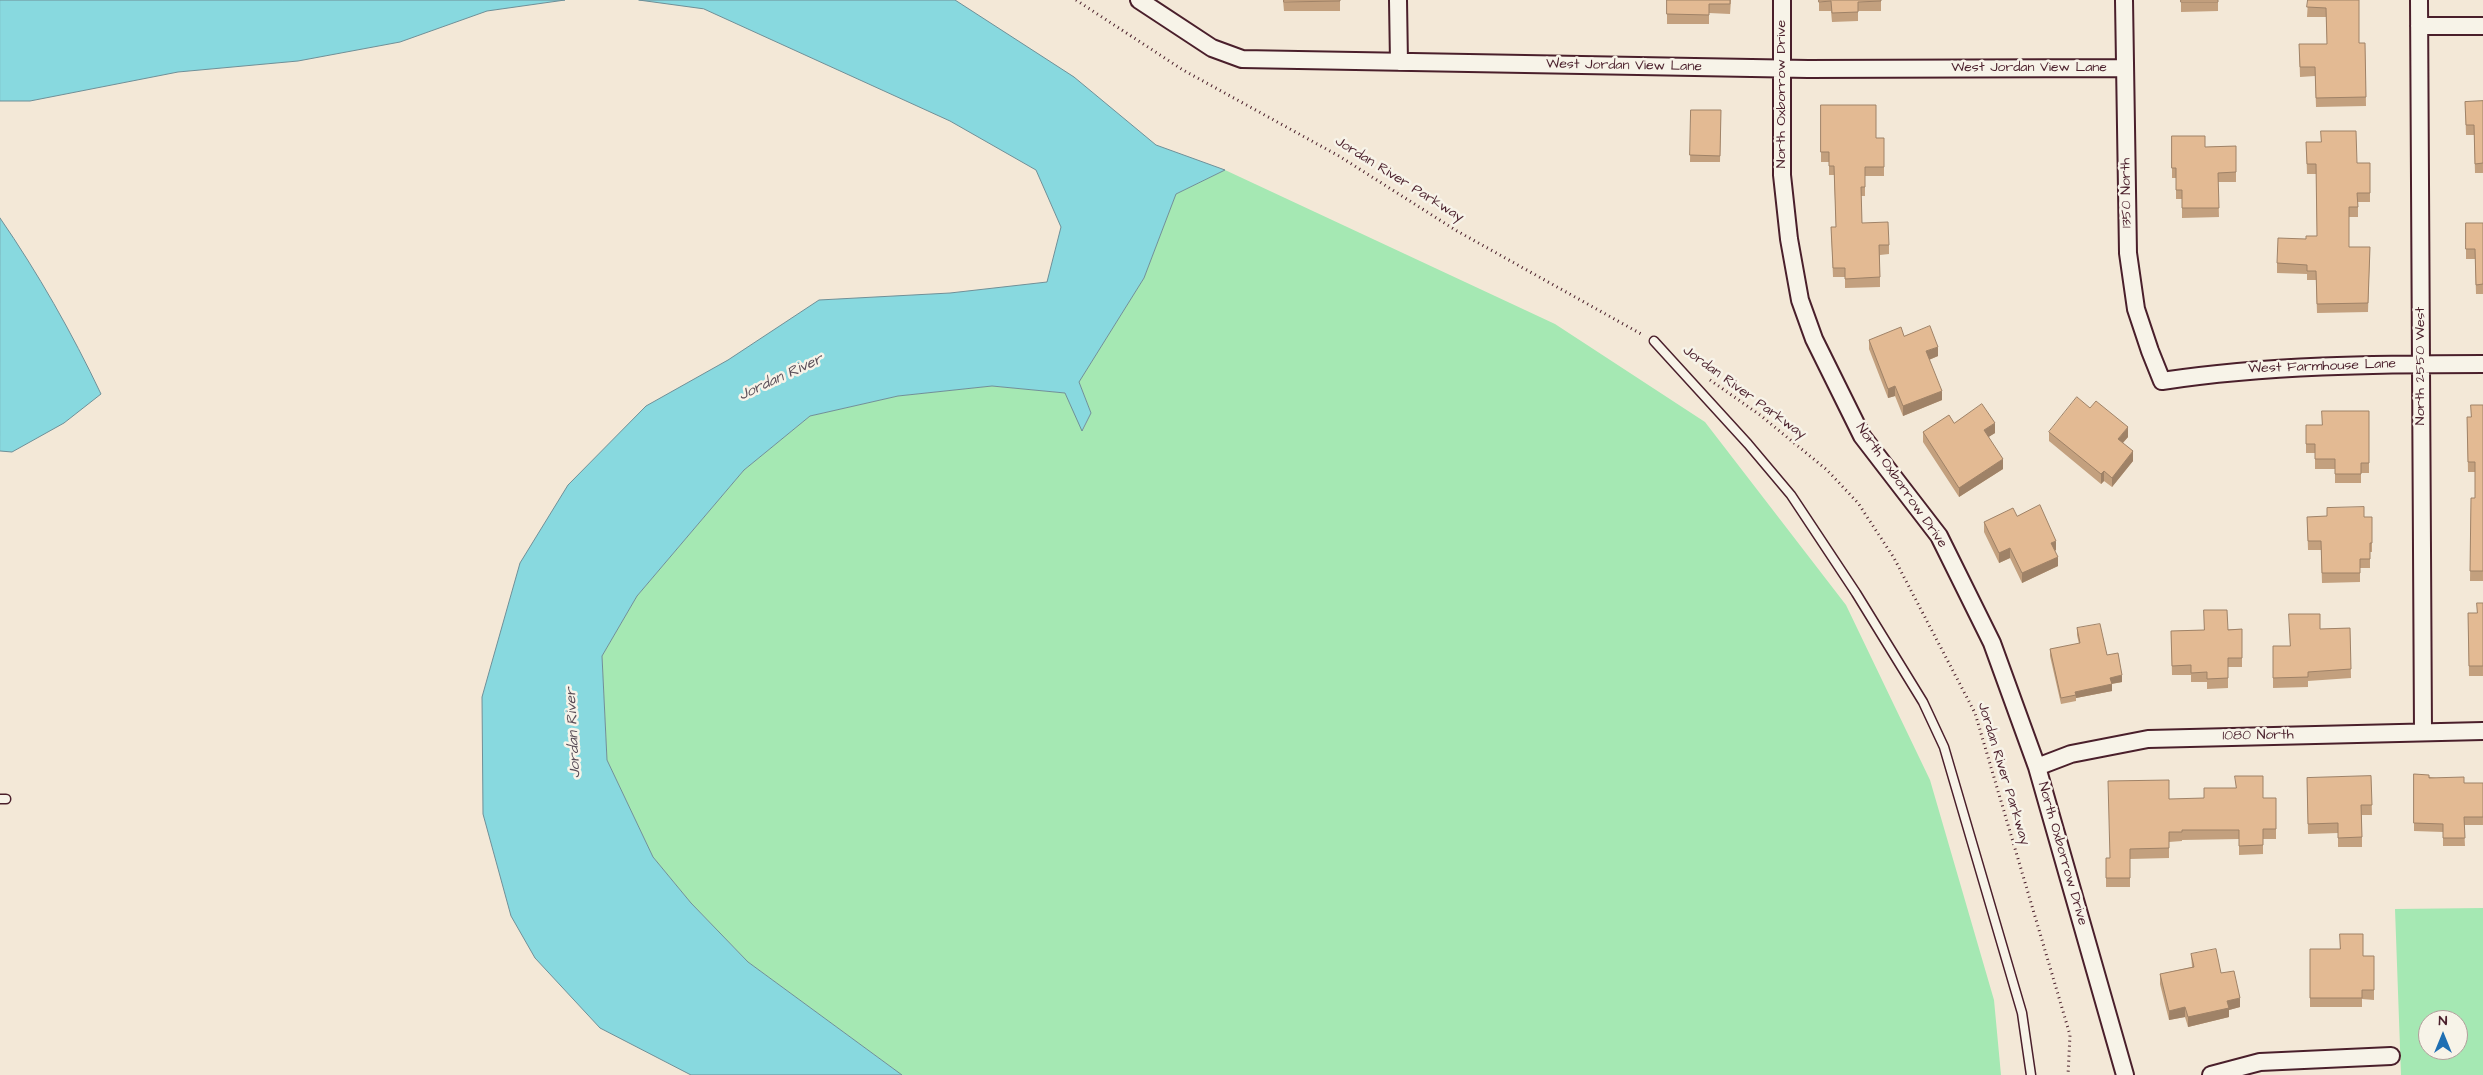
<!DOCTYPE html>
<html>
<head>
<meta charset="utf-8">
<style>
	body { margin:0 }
	#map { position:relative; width:2483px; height:1075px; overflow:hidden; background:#f3e8d7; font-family:"Architects Daughter",sans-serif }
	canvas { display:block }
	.north { position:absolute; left:2418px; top:1010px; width:50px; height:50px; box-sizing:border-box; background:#f7f3e8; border:1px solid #b29e9c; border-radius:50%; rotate:0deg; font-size:14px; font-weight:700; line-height:20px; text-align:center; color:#4a1f2b }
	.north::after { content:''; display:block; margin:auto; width:18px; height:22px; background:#1f6fb2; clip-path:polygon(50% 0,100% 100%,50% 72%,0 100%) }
</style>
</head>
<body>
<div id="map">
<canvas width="2483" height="1075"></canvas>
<div class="north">N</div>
</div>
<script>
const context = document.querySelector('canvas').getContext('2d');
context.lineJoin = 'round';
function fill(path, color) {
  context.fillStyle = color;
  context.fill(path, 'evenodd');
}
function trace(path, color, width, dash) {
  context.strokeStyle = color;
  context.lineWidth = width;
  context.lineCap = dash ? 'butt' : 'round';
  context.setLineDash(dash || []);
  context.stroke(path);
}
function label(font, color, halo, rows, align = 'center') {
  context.font = font + ' "Architects Daughter",sans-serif';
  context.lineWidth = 5;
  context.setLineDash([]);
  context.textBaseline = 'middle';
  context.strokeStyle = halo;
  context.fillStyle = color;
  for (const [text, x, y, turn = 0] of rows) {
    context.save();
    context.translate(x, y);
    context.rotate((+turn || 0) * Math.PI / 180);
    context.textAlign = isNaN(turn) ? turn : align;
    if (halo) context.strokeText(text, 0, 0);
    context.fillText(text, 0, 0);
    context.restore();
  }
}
fill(new Path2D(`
	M1225 170 1555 324 1705 422 1846 605 1930 780 1994 1000 2001 1075H902L748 962 691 903 653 857 607 760 602 656 637 596 744 470 810 416 898 396 992 386 1065 393 1083 430 1091 413 1079 382 1144 278 1176 194Z
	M2483 908V1075H2401L2395 909ZM2428 1020H2458V1050H2428Z`), '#a5e8b3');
const water = new Path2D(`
	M0 0H565L487 11 400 42 298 61 178 72 30 101H0Z
	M639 0H955L1074 77 1156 145 1225 170 1176 194 1144 278 1079 382 1091 413 1082 431 1065 393 992 386 898 396 810 416 744 470 637 596 602 656 607 760 653 857 691 903 748 962 902 1075H691L600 1028 535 958 511 916 483 814 482 697 520 563 568 485 646 406 728 360 819 300 950 293 1047 282 1061 227 1036 170 950 121 704 9Z
	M0 218C38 273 72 333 101 394L64 423 12 452 0 451Z`);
fill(water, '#88d9df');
trace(water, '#6f8f97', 1);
const lane = new Path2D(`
	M1654 341 1748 444 1791 495 1856 593 1923 702 1944 747 2022 1013 2031 1075
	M0 799H6`);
const street = new Path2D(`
	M1139 0 1212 48 1242 59 1808 69 2125 68
	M1398 0 1399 62
	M1782 0V175L1789 239 1800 300 1814 339 1862 436 1939 536 1992 643 2037 767 2125 1075
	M2124 0 2128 253 2136 309 2150 351 2162 381C2268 365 2376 364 2483 364
	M2419 0 2423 732
	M2419 26H2483
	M2037 767 2071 754 2148 739 2483 731
	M2211 1075 2260 1062 2391 1056`);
trace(lane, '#4a1f2b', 11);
trace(street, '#4a1f2b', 20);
trace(new Path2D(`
	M1076 0 1183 70 1339 156 1457 231 1643 335
	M1710 380 1760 415 1827 470 1858 503 1894 558 1975 713 2070 1035 2068 1075`), '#4a1f2b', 3, [1, 4]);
trace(lane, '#f7f3e8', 8);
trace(street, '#f7f3e8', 16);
fill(new Path2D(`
	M1283 0H1340V11H1284Z
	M1667 0H1731L1730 14 1709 13V24H1667Z
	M1819 0H1881V11H1858V21L1832 22 1831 11H1819Z
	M2181 0H2218V11L2181 12Z
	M2308 0H2359V43H2365L2366 106 2316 107 2315 76 2300 77 2299 44H2327L2326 17H2307Z
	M2483 101V173H2475L2474 135H2466L2465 102Z
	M1821 105 1876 138H1884V176H1865V196H1861L1862 223 1889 245V254L1880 255V287L1845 288V277H1833L1831 227H1836L1834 175H1829V162H1821Z
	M1691 110H1721L1720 162H1690Z
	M2172 136 2205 147 2236 146V182H2218L2219 217 2182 218V199H2176V178H2172Z
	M2306 142 2357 163H2370V202H2358V217H2349V247H2370L2368 312 2317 313 2316 280H2307V274L2277 273V263L2306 239 2317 236 2316 174H2307Z
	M2466 223H2483V294H2476L2475 259H2466Z
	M1869 340 1938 356 1929 360 1942 400 1903 416 1895 396 1888 398 1869 349Z
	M2483 405V581H2470L2471 498H2475V472H2468L2467 417H2471Z
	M2369 411V473H2361V483H2335V469H2315V453H2306V425H2322Z
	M1954 423 1995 433 1988 437 2003 469 1959 497 1923 442V432Z
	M2049 432 2128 437 2123 443 2133 461 2112 487 2104 481 2101 484 2049 441Z
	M2307 517H2372V552H2370V568H2360V582L2322 583 2321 550H2308Z
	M1984 522 2056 550 2055 551 2058 566 2022 583 2010 558 1999 563 1984 532Z
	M2483 603V676H2469L2468 613H2477Z
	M2077 628 2107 655 2122 682 2112 684V691L2076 698V701L2061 704 2050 656V649L2079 644 2077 635Z
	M2350 628 2351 678 2308 681V687L2273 688V646H2290L2320 629Z
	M2242 629V667H2228V688L2207 689V682H2191V675H2172L2171 631Z
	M2414 774 2464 783H2483V825H2464L2465 846H2443V832L2414 831Z
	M2371 776 2372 815H2362V847H2338V833L2308 834 2307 778Z
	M2276 798V839H2263V854L2239 855V839L2182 840V841L2169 842V858L2130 859V887H2106V858H2110L2169 799Z
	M2310 949 2363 956H2374V1000L2362 999V1007H2310Z
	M2191 954 2221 973 2240 1007 2229 1010V1017L2188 1027 2185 1017 2169 1020 2160 984V974L2192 967Z`), '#c3a07e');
fill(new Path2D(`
	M1938 347V356L1926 361V351Z
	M1895 386V396L1888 398V389Z
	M1942 391V400L1903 416V406Z
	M1995 423V433L1984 440V430Z
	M2128 427V437L2118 448V439Z
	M2133 451V461L2112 487V478Z
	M2003 459V469L1959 497V488Z
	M2104 471V481L2101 484V474Z
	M2056 541V550L2051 552V543Z
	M2010 548V558L1999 563V553Z
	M2058 557V566L2022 583V573Z
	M2122 675V682L2110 684V678Z
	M2112 684V691L2076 698 2075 692Z
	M2240 998V1007L2229 1010V1017L2188 1027V1017L2227 1001Z
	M2185 1007V1017L2169 1020V1011Z`), '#9f8267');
const building = new Path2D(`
	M1284 0H1340V1L1284 2Z
	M1667 0H1730V4H1709V15L1667 14Z
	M1819 0H1881V1L1858 2V12L1832 13 1831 1 1819 2Z
	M2181 0H2218V2H2181Z
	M2308 0H2359V43H2365L2366 97 2316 98 2315 67H2300L2299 44H2327L2326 8 2307 7Z
	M2483 101V163L2475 164 2474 125H2466L2465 102Z
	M1821 105H1876V138H1884V167H1865V187H1861L1862 223 1888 222 1889 245H1879L1880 277 1845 279V268H1833L1831 227H1836L1834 166H1829V152H1821Z
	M1691 110H1721L1720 156 1690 155Z
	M2321 131H2356L2357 163H2370V193H2357L2358 207H2349V247H2370L2368 303 2317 304 2316 271H2307V265L2277 263 2278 238 2306 239V236H2317L2316 164H2307L2306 142H2321Z
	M2172 136H2205V147L2236 146V172L2218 173 2219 208H2182V190H2176V168H2172Z
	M2466 223H2483V284L2476 285 2475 249H2466Z
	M1930 326 1938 347 1926 351 1942 391 1903 406 1895 386 1888 389 1869 340 1901 327 1904 336Z
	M2077 397 2090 408 2096 401 2128 427 2118 439 2133 451 2112 478 2104 471 2101 474 2049 432Z
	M1982 404 1995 423 1984 430 2003 459 1959 488 1923 432 1949 415 1954 423Z
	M2471 405H2483V571H2470L2471 498H2475V462H2468L2467 417H2471Z
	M2322 411H2369V463H2361V474H2335V459H2315V444H2306V425H2322Z
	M2040 505 2056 541 2051 543 2058 557 2022 573 2010 548 1999 553 1984 522 2013 508 2017 516Z
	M2364 507V517H2372V543H2370V559H2360V573H2322L2321 541H2308L2307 517 2327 516V508Z
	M2477 603H2483V666H2469L2468 613H2477Z
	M2204 610H2227L2228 630 2242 629V658H2228V678L2207 679V672L2191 673V665L2172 666 2171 631 2204 630Z
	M2289 614H2320V629L2350 628 2351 669 2308 672V677L2273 678V646H2290Z
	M2100 624 2107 655 2118 653 2122 675 2110 678 2112 684 2075 692 2076 695 2061 698 2050 649 2080 643 2077 628Z
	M2414 774 2429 775V778L2464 777V783H2483V817H2464L2465 838H2443V824L2414 823Z
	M2235 776H2263V798H2276V829H2263V845L2239 846V830H2182V832H2169V848L2130 849V878H2106V858H2110L2108 781 2169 780V799L2204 798V788H2236Z
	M2371 776 2372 805H2361L2362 837 2338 838V823L2308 824 2307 778Z
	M2340 934H2363V956H2374V990H2362V998H2310V949H2340Z
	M2216 949 2221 973 2234 971 2240 998 2227 1001 2229 1008 2188 1017 2185 1007 2169 1011 2160 974 2194 967 2191 954Z`);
fill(building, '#e3ba93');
trace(building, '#9f8267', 1);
label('14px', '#4a1f2b', '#f7f3e8', [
	["West Jordan View Lane",1624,66,1],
	["West Jordan View Lane",2029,68],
	["North Oxborrow Drive",1782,94,-90],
	["Jordan River Parkway",1399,180,32],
	["1350 North",2127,193,-91],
	["North 2550 West",2421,366,-90],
	["West Farmhouse Lane",2322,367,-2],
	["Jordan River Parkway",1744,393,36],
	["North Oxborrow Drive",1901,486,55],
	["1080 North",2258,736,-1],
	["Jordan River Parkway",2003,774,73],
	["North Oxborrow Drive",2062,854,74]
]);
label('italic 15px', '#5a4e58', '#f7f3e8', [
	["Jordan River",781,378,-25],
	["Jordan River",574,733,-93]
]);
</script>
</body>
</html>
